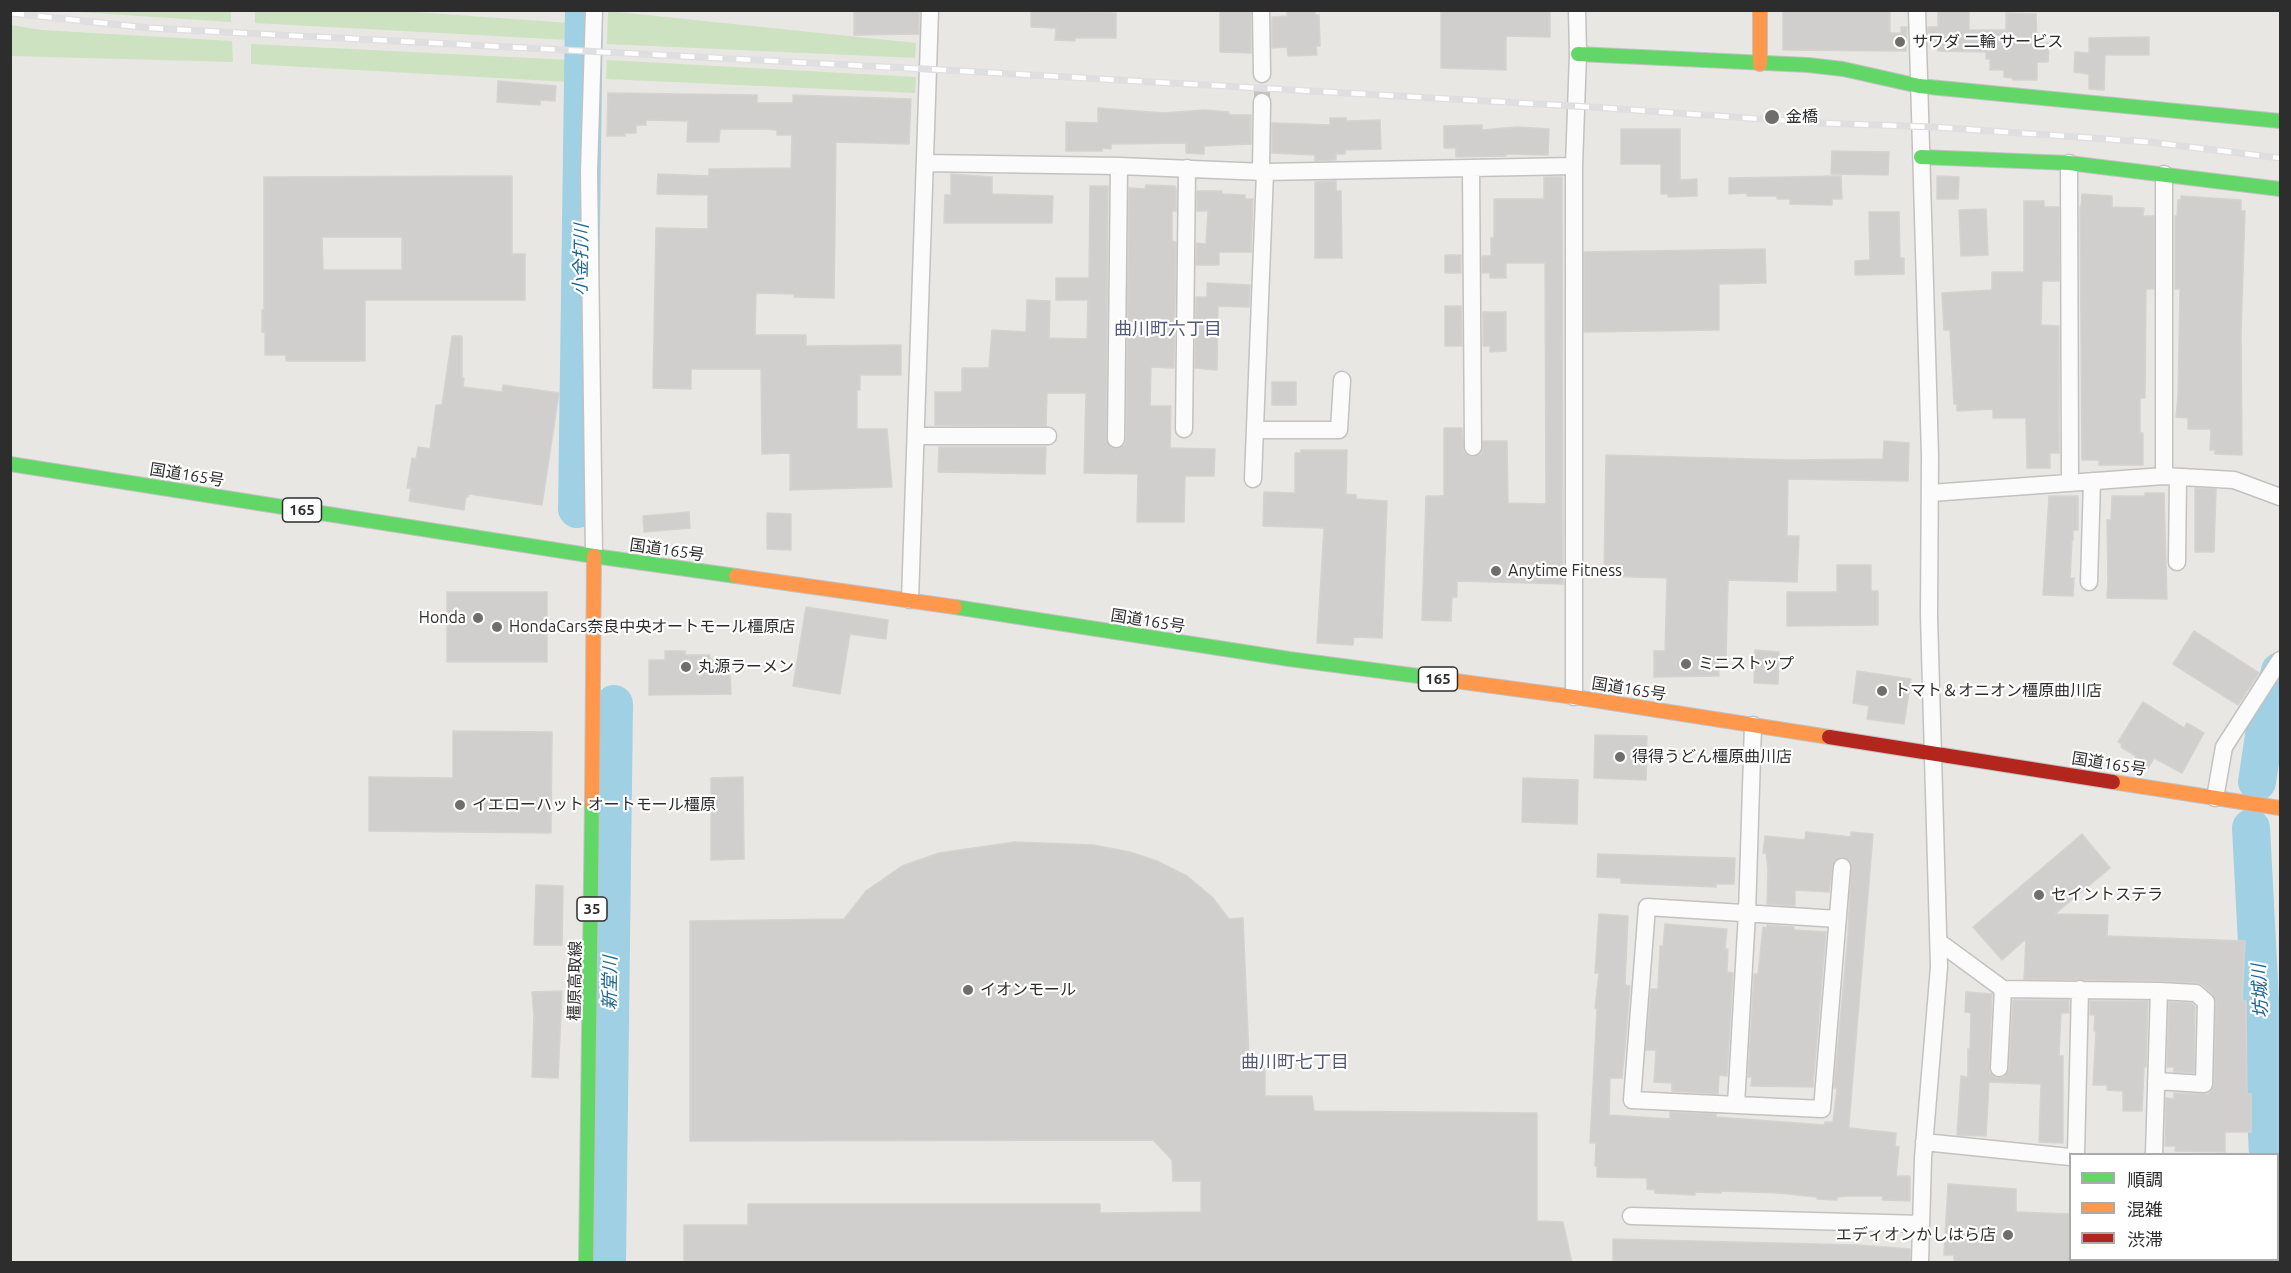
<!DOCTYPE html>
<html>
<head>
<meta charset="utf-8">
<style>
	body { margin:0 }
	#map { position:relative; width:2291px; height:1273px; overflow:hidden; background:#e9e7e4; font-family:Ubuntu,"Noto Sans JP",sans-serif }
	canvas { display:block }
	.frame { position:absolute; inset:0; border:12px solid #2d2d2d; pointer-events:none }
	.legend { position:absolute; left:2069px; top:1153px; width:210px; height:108px; box-sizing:border-box; background:#fff; border:2px solid #ababab; margin:0; padding:8px 10px; list-style:none; font-size:18px; color:#2d2d2d }
	.legend li { display:flex; align-items:center; gap:12px; height:30px }
	.legend b { width:30px; border:2px solid #ababab }
</style>
</head>
<body>
<div id="map">
<canvas width="2291" height="1273"></canvas>
<div class="frame"></div>
<ul class="legend">
<li><b style="height:8px;background:#63d668"></b>順調</li>
<li><b style="height:8px;background:#ff974d"></b>混雑</li>
<li><b style="height:8px;background:#b3261e"></b>渋滞</li>
</ul>
</div>
<script>
const context = document.querySelector('canvas').getContext('2d');
context.lineJoin = 'round';
function fill(path, color) {
  context.fillStyle = color;
  context.fill(path, 'evenodd');
}
function trace(path, color, width, dash) {
  context.strokeStyle = color;
  context.lineWidth = width;
  context.lineCap = dash ? 'butt' : 'round';
  context.setLineDash(dash || []);
  context.stroke(path);
}
function label(font, color, halo, rows, align = 'center') {
  context.font = font + ' Ubuntu,"Noto Sans JP",sans-serif';
  context.lineWidth = 4.5;
  context.setLineDash([]);
  context.textBaseline = 'middle';
  context.strokeStyle = halo;
  context.fillStyle = color;
  for (const [text, x, y, turn = 0] of rows) {
    context.save();
    context.translate(x, y);
    context.rotate((+turn || 0) * Math.PI / 180);
    context.textAlign = isNaN(turn) ? turn : align;
    if (halo) context.strokeText(text, 0, 0);
    context.fillText(text, 0, 0);
    context.restore();
  }
}
fill(new Path2D(`
	M64 11H231V22L77 12Z
	M255 11H400L570 23 569 40 255 23Z
	M608 11 916 43 915 58 607 44Z
	M11 25 41 30 232 41 233 62 11 56Z
	M251 44 570 60 569 82 251 64Z
	M607 60 916 77 915 93 606 79Z`), '#cde2c1');
trace(new Path2D(`
	M577 509 584 10
	M2257 782 2265 729 2280 671
	M2251 828 2268 1154
	M607 1262 614 704`), '#a0d0e3', 38);
const building = new Path2D(`
	M854 10H919V34L854 35Z
	M1031 10 1116 13V38H1075V41L1055 40 1056 28 1031 27Z
	M1220 10H1251V53L1220 52Z
	M1287 10H1315V15H1319L1320 46H1316L1317 55 1288 56 1287 47 1272 48V17L1287 16Z
	M1441 10H1550V37L1506 36V70L1441 68Z
	M1783 10H1890V33H1901V27H1907L1906 51 1783 50Z
	M1938 10H1969V30H2006V13L2036 14 2037 43H2049L2048 62H2037V80H2013V78L2004 77V70H1990V59H1986V52L1938 51V42L1928 41V27H1938Z
	M2149 37V55H2105L2104 90 2089 89V74L2074 72 2075 52 2089 53V38Z
	M498 81 556 86 555 101 540 100V105L497 102Z
	M608 93 757 95V103H793V95L911 99 909 144 836 142 834 298 794 297V294L756 293 755 335H806V346L901 345V375H860V390H857V429H887L892 487 790 490V453L762 454 761 369H691V389L653 388 656 228 708 229V195L657 194 658 174 709 176V169L791 168 792 135H777V130L766 129H720L719 142H687L688 121 646 120V125H636V133H625V136H607Z
	M1098 108 1163 113 1205 110 1229 112V115H1251V144L1204 146V154L1186 153V143L1111 144V149L1102 148V151H1066V122L1098 123Z
	M1330 118H1346V121L1380 120 1381 149 1345 150V154H1336V160L1315 161V155L1272 153V123L1330 125Z
	M1482 125V130L1517 127 1549 129 1548 155 1506 154V156L1456 157V148H1444V126Z
	M1621 129H1680V180L1697 179V196L1668 197V194H1661V164H1621Z
	M1832 151 1889 152 1888 175 1831 174Z
	M951 174 992 177V194L1053 196 1052 223H944L945 195H951Z
	M512 176V254H525V300H365V361H286V355H265V332H262V310H264V177ZM322 237H402V270H323Z
	M1841 176 1842 199H1832V205L1790 204V199H1777V196H1747V193L1729 194V178Z
	M1937 176 1959 177 1958 199H1937Z
	M1544 177H1562L1563 584 1457 581V597H1452L1451 621 1422 620 1426 496H1444V428H1462L1464 452 1472 457 1482 453 1483 441H1507L1508 503 1546 504 1545 263H1506V278H1490V273H1482V256H1491V238H1494V199H1544Z
	M1336 181V191H1341L1342 258H1315V182Z
	M1146 185 1175 186 1176 190V211H1172V241L1176 242 1174 368 1151 367 1150 406H1171L1170 448 1215 449 1214 476H1185L1184 522H1137L1138 474 1084 473 1086 393H1047L1046 426 935 425V392H962V368H989L992 330 1026 332 1027 300 1050 301 1049 338 1087 339 1088 300H1056V278H1089L1090 186H1108L1106 439 1111 448 1116 449 1125 445 1126 439 1129 188 1145 189Z
	M1197 191H1222V194L1245 195V199H1253L1251 252H1219V265H1196L1197 243 1206 244 1208 211H1197Z
	M2082 194 2112 196V207L2144 208 2143 216H2154V289H2146L2145 398H2140V433H2143V465H2099V460H2082L2080 207H2081Z
	M2181 196 2241 200V211H2245L2241 333 2242 455 2215 454V450H2210L2211 429H2188V418L2176 417 2178 397 2180 289H2175V216H2177L2178 200H2181Z
	M2024 201H2044V207H2059V281H2042L2041 325 2059 326V453H2050V468H2027L2026 418H1993V409L1957 411V404H1954L1950 330H1944L1942 293 1992 290V272H2024Z
	M1986 209 1988 255 1961 256 1959 210Z
	M1869 212H1899L1900 258H1904V274L1855 275V261L1870 260Z
	M1765 249 1766 283 1719 284V330L1584 332V252Z
	M1445 255H1461V273H1445Z
	M1207 283 1250 285 1249 307 1218 306 1217 370 1195 368 1196 297H1207Z
	M1445 306H1461L1462 346H1445Z
	M1483 312H1506V351L1490 352V346H1483Z
	M452 336H462V377L464 378 463 387 502 392 503 385 559 393 542 505 469 494 468 497H466L464 510 409 501 411 488H407L412 458 416 459 418 447 430 449 436 405H442Z
	M1272 382H1296V405H1272Z
	M1884 441 1909 443 1908 481 1788 479 1787 536H1799L1797 582 1728 580 1726 660H1718L1719 676 1654 677V651H1665L1667 578 1604 576 1606 455 1791 460 1883 459Z
	M939 447H1046L1045 474 938 472Z
	M1301 450H1347L1346 494 1356 495V499L1387 501 1382 638 1354 637 1353 645 1317 643 1324 528 1263 526 1264 492 1295 493V453H1301Z
	M2195 488 2216 489 2214 552H2195Z
	M2145 493H2164L2167 599 2107 598 2108 579 2107 520H2111L2112 496H2145Z
	M2049 496H2078V530H2073V540H2072L2070 578H2074L2073 596 2043 595Z
	M689 512 690 528 644 532 643 516Z
	M767 513 791 514V550L767 549Z
	M1837 565H1871V591H1878V625L1787 626V592H1837Z
	M447 592H547V662H447Z
	M806 607 888 620 886 639 850 634 840 694 793 686Z
	M2194 631 2259 673 2238 705 2173 664Z
	M1755 650 1779 652 1778 684 1754 683Z
	M665 651H685V655H710V659H723V675H730L731 694 649 695V660H665Z
	M1857 671 1911 679 1904 724 1867 719 1869 706 1853 703Z
	M2143 702 2184 728 2187 723 2204 733 2182 773 2154 758 2148 768 2134 759 2136 756 2121 747 2122 744 2118 742Z
	M453 731 552 732 551 833 369 831V777L453 778Z
	M1595 735 1647 736 1646 780 1594 778Z
	M743 777 744 859 711 860V778Z
	M1523 778 1578 780 1577 824 1522 822Z
	M1806 832 1851 837V832L1873 834 1849 1124V1128L1896 1133 1895 1146 1899 1147 1896 1176H1910V1201L1882 1200 1883 1196H1847L1837 1197V1200L1817 1199V1197L1778 1193 1721 1191V1193L1695 1192V1195L1655 1193V1190L1647 1189V1178L1597 1177V1166H1595L1596 1143H1590L1597 1009 1595 1008 1599 973H1595L1599 914 1628 916 1625 985 1630 986 1625 1048 1622 1078H1610L1609 1115 1670 1119V1112L1716 1114V1117L1824 1125 1825 1122H1833L1837 1088H1834L1848 934 1851 862 1842 857 1834 861 1829 892 1795 890V906L1767 904 1768 870 1766 853H1763L1765 836 1805 840Z
	M2082 834 2110 868 2055 914 2108 915 2107 936 2245 941 2242 1001H2246L2247 1094H2251V1132H2225V1152L2175 1151 2176 1146H2165L2166 1098 2174 1099V1093L2208 1094 2214 1085 2216 1002 2213 995 2203 985 2197 983 2160 981 2024 979 2026 939 2002 960 1973 927Z
	M1015 842 1093 845 1130 852 1157 861 1187 876 1212 897 1229 919 1243 918 1249 1059 1265 1061V1096H1312L1314 1111 1537 1113V1221L1563 1222 1572 1263H684V1225H748V1204H1100V1213L1201 1212V1181H1173L1172 1160 1153 1140 690 1141V921L844 919 866 891 902 866 939 853Z
	M1598 854 1735 858 1734 884H1716V887L1621 883V878L1597 877Z
	M536 885 563 886 562 945H534Z
	M1665 924 1727 929 1725 949H1728L1727 972 1733 973 1727 1076 1719 1075 1718 1094 1672 1091V1083L1654 1082 1656 1050H1646L1651 989H1658L1660 946H1663Z
	M1767 925 1794 927V930L1826 932 1813 1087 1751 1086 1752 1077H1748L1754 974H1758L1763 927 1767 928Z
	M562 991 558 1078 532 1077 534 1016 532 992Z
	M1966 992 1992 994 1989 1067 1990 1073 1998 1078 2004 1077 2009 1069 2013 1000H2069V1013H2061L2059 1056H2063V1143L2039 1142 2041 1084 1989 1082 1986 1136 1957 1135 1961 1076 1968 1077V1049H1970L1971 1013 1965 1012Z
	M2090 1001H2148L2146 1067H2144L2142 1111H2123V1091L2107 1090V1085H2093L2096 1031H2094L2095 1015H2090Z
	M2169 1002 2192 1003 2195 1007 2194 1073 2174 1072V1067H2167Z
	M1948 1184 2016 1189V1212L2070 1214V1263H1954V1255H1944Z
	M1613 1239 1858 1245 1910 1249V1263H1613Z`);
fill(building, '#d1cfcd');
trace(building, '#d4d3d0', 1.5);
trace(new Path2D(`
	M1262 102V74`), '#c3c2bf', 16, [16, 8]);
const street = new Path2D(`
	M594 10 589 172 594 556
	M1261 10 1262 74
	M1917 10 1930 456 1929 616 1939 967 1923 1158 1920 1262
	M925 163 1119 166 1265 172 1574 166
	M2069 163 2070 483
	M1471 168 1473 447
	M1261 172 1262 102
	M1184 429 1187 168
	M1255 430H1339L1342 380
	M916 436H1048
	M1116 439 1119 166
	M2164 476V174
	M1253 479 1265 172
	M1931 493 2164 476 2234 480 2280 497
	M2177 562 2178 477
	M2089 582 2092 481
	M910 600 930 10
	M1574 697V166L1578 54 1577 10
	M2215 798 2224 747 2280 660
	M1838 919 1647 907 1632 1100 1822 1109 1842 867
	M1939 942 2003 989 1999 1068
	M2003 989 2159 991 2154 1154
	M2156 1081 2204 1084 2206 1002 2196 993 2159 991
	M1736 1105 1747 913 1753 725
	M1924 1142 2070 1157
	M2076 1154 2080 989
	M2278 1184V1187H2280
	M1631 1216 1921 1224`);
const fast = new Path2D(`
	M1578 54 1808 65 1843 69 1919 86 2280 121
	M1921 157 2069 163 2280 189
	M10 464 594 556 736 576
	M955 607 1289 659 1426 677
	M586 1262 592 802`);
const slow = new Path2D(`
	M1760 10V64
	M736 576 955 607
	M1426 677 1574 697 1829 737
	M2113 782 2280 808
	M592 802 594 556`);
const jam = new Path2D(`
	M1829 737 2113 782`);
trace(street, '#c2c2c2', 19);
trace(fast, '#c2c2c2', 16);
trace(slow, '#c2c2c2', 16);
trace(jam, '#c2c2c2', 16);
trace(street, '#fcfbfb', 16);
trace(fast, '#63d668', 14);
trace(slow, '#ff974d', 14);
trace(jam, '#b3261e', 14);
const rail = new Path2D(`
	M10 13 149 28 944 70 1591 107 1819 123 1934 127 2149 142 2280 158`);
trace(rail, '#dfdee0', 7);
trace(rail, '#fff', 4.5, [14]);
for (const [x, y, r, color] of [
	[1900,42,6,"#6f6e6d"],
	[1772,117,8,"#6f6e6d"],
	[1496,571,6,"#6f6e6d"],
	[478,618,6,"#6f6e6d"],
	[497,627,6,"#6f6e6d"],
	[1686,664,6,"#6f6e6d"],
	[686,667,6,"#6f6e6d"],
	[1882,691,6,"#6f6e6d"],
	[1620,757,6,"#6f6e6d"],
	[460,805,6,"#6f6e6d"],
	[2039,895,6,"#6f6e6d"],
	[968,990,6,"#6f6e6d"],
	[2008,1235,6,"#6f6e6d"]
]) {
  const dot = new Path2D();
  dot.arc(x, y, r, 0, 2 * Math.PI);
  context.fillStyle = color;
  context.fill(dot);
  trace(dot, '#fff', 2);
}
for (const [x, y, w] of [
	[302,510,39],
	[1438,679,39],
	[592,909,30]
]) {
  const box = new Path2D();
  box.roundRect(x - w / 2, y - 12, w, 24, 4.5);
  context.fillStyle = '#fff';
  context.fill(box);
  trace(box, '#2d2d2d', 1.5);
}
label('bold 15px', '#2d2d2d', null, [
	["165",302,510],
	["165",1438,679],
	["35",592,909]
]);
label('16px', '#2d2d2d', '#fff', [
	["サワダ 二輪 サービス",1912,42],
	["金橋",1786,117],
	["Anytime Fitness",1508,571],
	["Honda",466,618,"right"],
	["HondaCars奈良中央オートモール橿原店",509,627],
	["ミニストップ",1698,664],
	["丸源ラーメン",698,667],
	["トマト＆オニオン橿原曲川店",1894,691],
	["得得うどん橿原曲川店",1632,757],
	["イエローハット オートモール橿原",472,805],
	["セイントステラ",2051,895],
	["イオンモール",980,990],
	["エディオンかしはら店",1996,1235,"right"]
], 'left');
label('16px', '#2d2d2d', '#fff', [
	["国道165号",187,475,9],
	["国道165号",667,550,8],
	["国道165号",1148,621,9],
	["国道165号",1629,689,9],
	["国道165号",2109,764,9],
	["橿原高取線",575,981,-89]
]);
label('italic 18px', '#1d6691', '#fff', [
	["小金打川",581,260,-89],
	["新堂川",610,983,-89],
	["坊城川",2260,991,-93]
]);
label('18px', '#515879', '#fff', [
	["曲川町六丁目",1168,329],
	["曲川町七丁目",1295,1062]
]);
</script>
</body>
</html>
